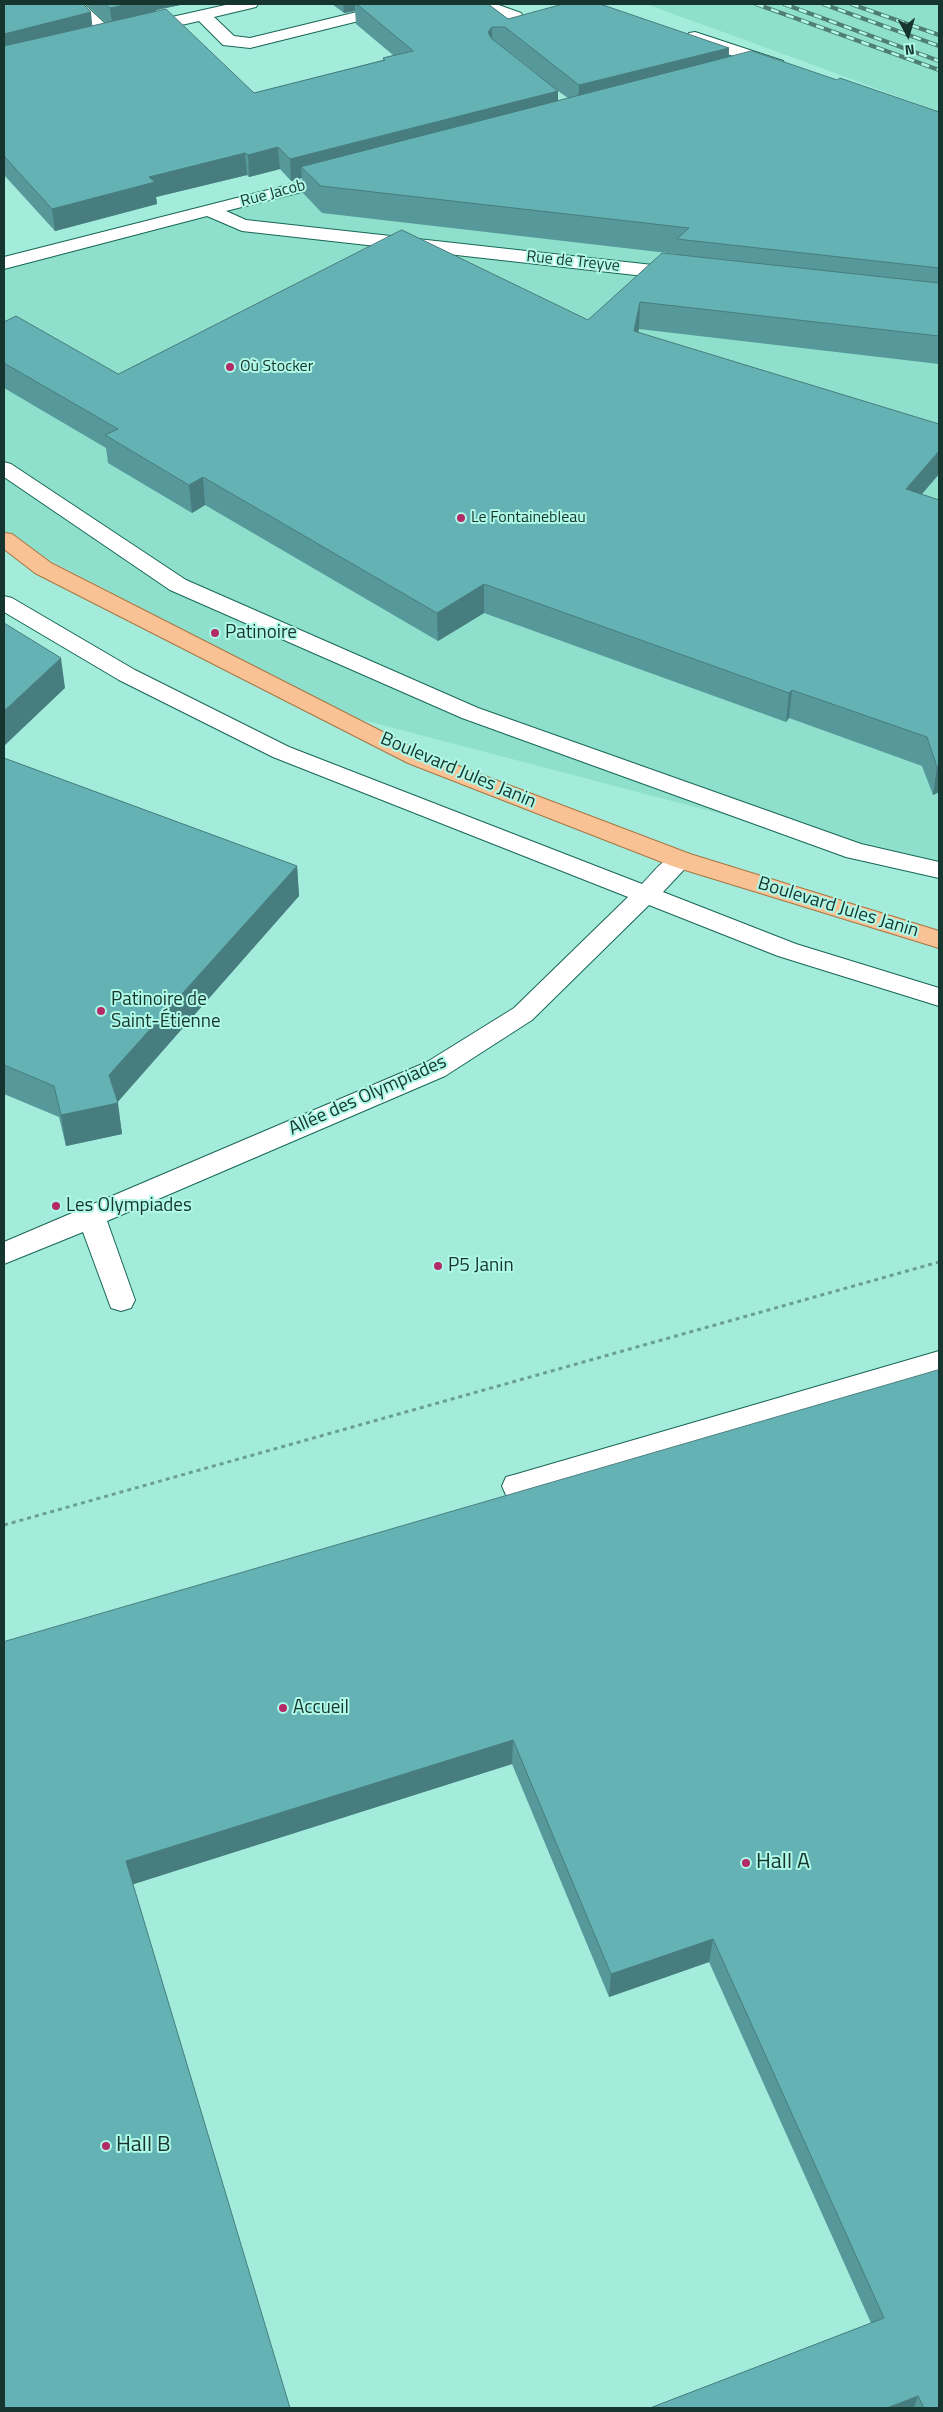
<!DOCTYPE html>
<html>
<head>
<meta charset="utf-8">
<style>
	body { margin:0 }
	#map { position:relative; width:943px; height:2412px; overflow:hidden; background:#a3ebda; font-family:"Titillium Web",sans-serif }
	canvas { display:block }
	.frame { position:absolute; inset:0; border:5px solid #17352f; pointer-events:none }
	.north { position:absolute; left:883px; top:10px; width:50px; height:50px; -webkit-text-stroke:4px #b0f9e7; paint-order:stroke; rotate:174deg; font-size:14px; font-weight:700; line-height:20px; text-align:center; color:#17352f }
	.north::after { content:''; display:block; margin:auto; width:18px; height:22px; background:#17352f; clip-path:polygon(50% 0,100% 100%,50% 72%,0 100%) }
</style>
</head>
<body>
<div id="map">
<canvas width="943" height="2412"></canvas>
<div class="frame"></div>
<div class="north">N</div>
</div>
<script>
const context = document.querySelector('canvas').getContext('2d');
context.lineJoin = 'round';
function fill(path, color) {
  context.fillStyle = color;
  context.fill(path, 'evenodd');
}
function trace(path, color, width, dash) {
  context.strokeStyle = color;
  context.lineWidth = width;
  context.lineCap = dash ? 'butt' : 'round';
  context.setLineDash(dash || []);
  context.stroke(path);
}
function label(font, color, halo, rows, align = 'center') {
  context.font = font + ' "Titillium Web",sans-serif';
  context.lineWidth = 4;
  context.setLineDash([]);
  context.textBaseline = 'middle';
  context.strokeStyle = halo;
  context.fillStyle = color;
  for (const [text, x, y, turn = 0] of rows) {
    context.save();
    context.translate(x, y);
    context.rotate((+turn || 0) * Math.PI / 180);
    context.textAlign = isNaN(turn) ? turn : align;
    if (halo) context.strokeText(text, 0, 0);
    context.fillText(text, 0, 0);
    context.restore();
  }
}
fill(new Path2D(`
	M646 4H939V112L808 63Z
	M688 82 939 182V871L348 716 4 536V262Z`), '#8ee0cc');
const minor = new Path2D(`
	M67 4H84L115 33 117 37 115 41H103Z
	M230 4H258L256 7 214 17 234 36 250 38 390 4H417L415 7 250 48 223 45 199 21 142 34 136 33 134 29 136 25Z
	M473 4H496L521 13 523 16 521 19 515 21 475 7Z
	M695 32 783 61 785 65 783 69H771L689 41 687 37 689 33Z
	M339 172 345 173 348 177 345 181 226 211 246 220 680 268 687 270 689 274 687 278 680 280 242 231 207 216 4 269V257Z
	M4 462 11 464 186 580 478 708 861 844 939 862V878L846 857 462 718 170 590 4 477Z
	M4 596 12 598 135 670 289 747 642 884C655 871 669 849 690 854L693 860 663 892 796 944 939 988V1006L778 956 649 905 532 1020 445 1076 107 1221 135 1300 131 1308 121 1311 111 1308 83 1232 4 1264V1242L427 1062 514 1008 628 897 273 757 119 680 4 612Z
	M939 1351V1373L517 1498 506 1495 502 1486 506 1477 517 1474Z`);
const major = new Path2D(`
	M4 533 12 534 51 563 424 753 690 854 939 931V948L672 866 408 763 35 573 4 549Z`);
trace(minor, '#186657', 2);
trace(major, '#a77643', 2);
trace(new Path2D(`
	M4 1525 939 1262`), '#6aa094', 3, [4, 4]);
fill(minor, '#fff');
fill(major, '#f9c295');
const rail = new Path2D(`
	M756 4 939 70
	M784 4 939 61
	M823 4 939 46
	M851 4 939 35`);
trace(rail, '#4f7e74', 4);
trace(rail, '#b0f9e7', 2.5, [8]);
fill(new Path2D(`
	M4 4 93 26 106 23 86 4H185L156 10V11L254 93 383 60V58L393 55 356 24 355 11 344 13 332 4H488L508 19 729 48V57L837 80 939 112V364L639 329 638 333 939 474 922 494 939 792 933 795 922 766 789 718 786 722 484 613 438 641 205 505 192 513 108 463 106 448 4 388V322L118 374 588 320 676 254 322 213 303 193 302 178 291 181 280 169 249 177 247 175 156 197 157 204 55 231 4 175ZM504 49H505L540 76ZM558 91 568 98 558 101Z
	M4 758 297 866 299 896 117 1102 122 1134 66 1146 59 1117 4 1094Z
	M939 1370V2408H650L871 2323 709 1962 609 1997 512 1764 133 1884 4 1642Z`), '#57999b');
fill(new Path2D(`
	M129 4H185L156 10 157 19 113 29 110 8Z
	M343 4H355V11L344 13Z
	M91 12 93 33 4 56V34Z
	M492 27V48L488 32Z
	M729 48 728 69 578 107 579 85Z
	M558 91V112L301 167 302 178 291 181 290 159Z
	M278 147 280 169 249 177 248 155Z
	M245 153 247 175 156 197 157 204 55 231 52 209 149 177Z
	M640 302 639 329 632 359 634 331Z
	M939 451V474L902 517 906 489Z
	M203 477 205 505 192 513 189 485Z
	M484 584V613L438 641 437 613Z
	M61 658 65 688 4 746V711Z
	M792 690 789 718 786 722 789 693Z
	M939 766V792L933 795 937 767Z
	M297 866 299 896 116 1104 118 1103 122 1134 66 1146 61 1115 109 1075Z
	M513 1740 512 1764 131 1885 126 1861Z
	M713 1939 709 1962 609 1997 611 1974Z
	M918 2396 914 2408H887Z`), '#477d7e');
const building = new Path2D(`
	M4 4H83L91 12 4 34Z
	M106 4H129L110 8Z
	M357 4H488L508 19 563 4H600L729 48 579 85 505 27H492L488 32 491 38 558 91 290 159 278 147 248 155 245 153 149 177 155 182 52 209 4 156V46L166 9 254 93 385 60 383 58 413 51Z
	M752 51 837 80 840 78 939 112V268L677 239 689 228 321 186 301 167Z
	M402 230 588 320 662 253 939 283V336L640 302 634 331 939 424V451L906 489 939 500V766L937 767 927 737 792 690 789 693 484 584 437 613 203 477 189 485 105 435 118 429 4 363V322L16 316 118 374Z
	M4 623 61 658 4 711Z
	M4 758 297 866 109 1075 118 1103 61 1115 54 1086 4 1065Z
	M939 1370V2408H924L918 2396 887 2408H650L884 2318 713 1939 611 1974 513 1740 126 1861 290 2408H4V1642Z`);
fill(building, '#65b2b4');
trace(building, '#477d7e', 1);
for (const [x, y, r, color] of [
	[230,367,5,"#b32a69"],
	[461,518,5,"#b32a69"],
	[215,633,5,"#b32a69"],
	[101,1011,5,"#b32a69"],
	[56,1206,5,"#b32a69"],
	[438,1266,5,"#b32a69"],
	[283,1708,5,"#b32a69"],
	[746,1863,5,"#b32a69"],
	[106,2146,5,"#b32a69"]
]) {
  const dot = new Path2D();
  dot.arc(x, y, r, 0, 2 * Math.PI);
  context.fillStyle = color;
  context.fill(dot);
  trace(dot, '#b0f9e7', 2);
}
label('16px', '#17352f', '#b0f9e7', [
	["Rue Jacob",273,194,-15],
	["Rue de Treyve",573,262,6]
]);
label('16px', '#17352f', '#b0f9e7', [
	["Où Stocker",240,367],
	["Le Fontainebleau",471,518]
], 'left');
label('19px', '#17352f', '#b0f9e7', [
	["Patinoire",225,633],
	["Patinoire de",111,1000],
	["Saint-Étienne",111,1022],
	["Les Olympiades",66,1206],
	["P5 Janin",448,1266],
	["Accueil",293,1708]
], 'left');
label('19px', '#17352f', '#b0f9e7', [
	["Boulevard Jules Janin",458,771,23],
	["Boulevard Jules Janin",838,908,17],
	["Allée des Olympiades",368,1096,-24]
]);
label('22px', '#17352f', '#b0f9e7', [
	["Hall A",756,1863],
	["Hall B",116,2146]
], 'left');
</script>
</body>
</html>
